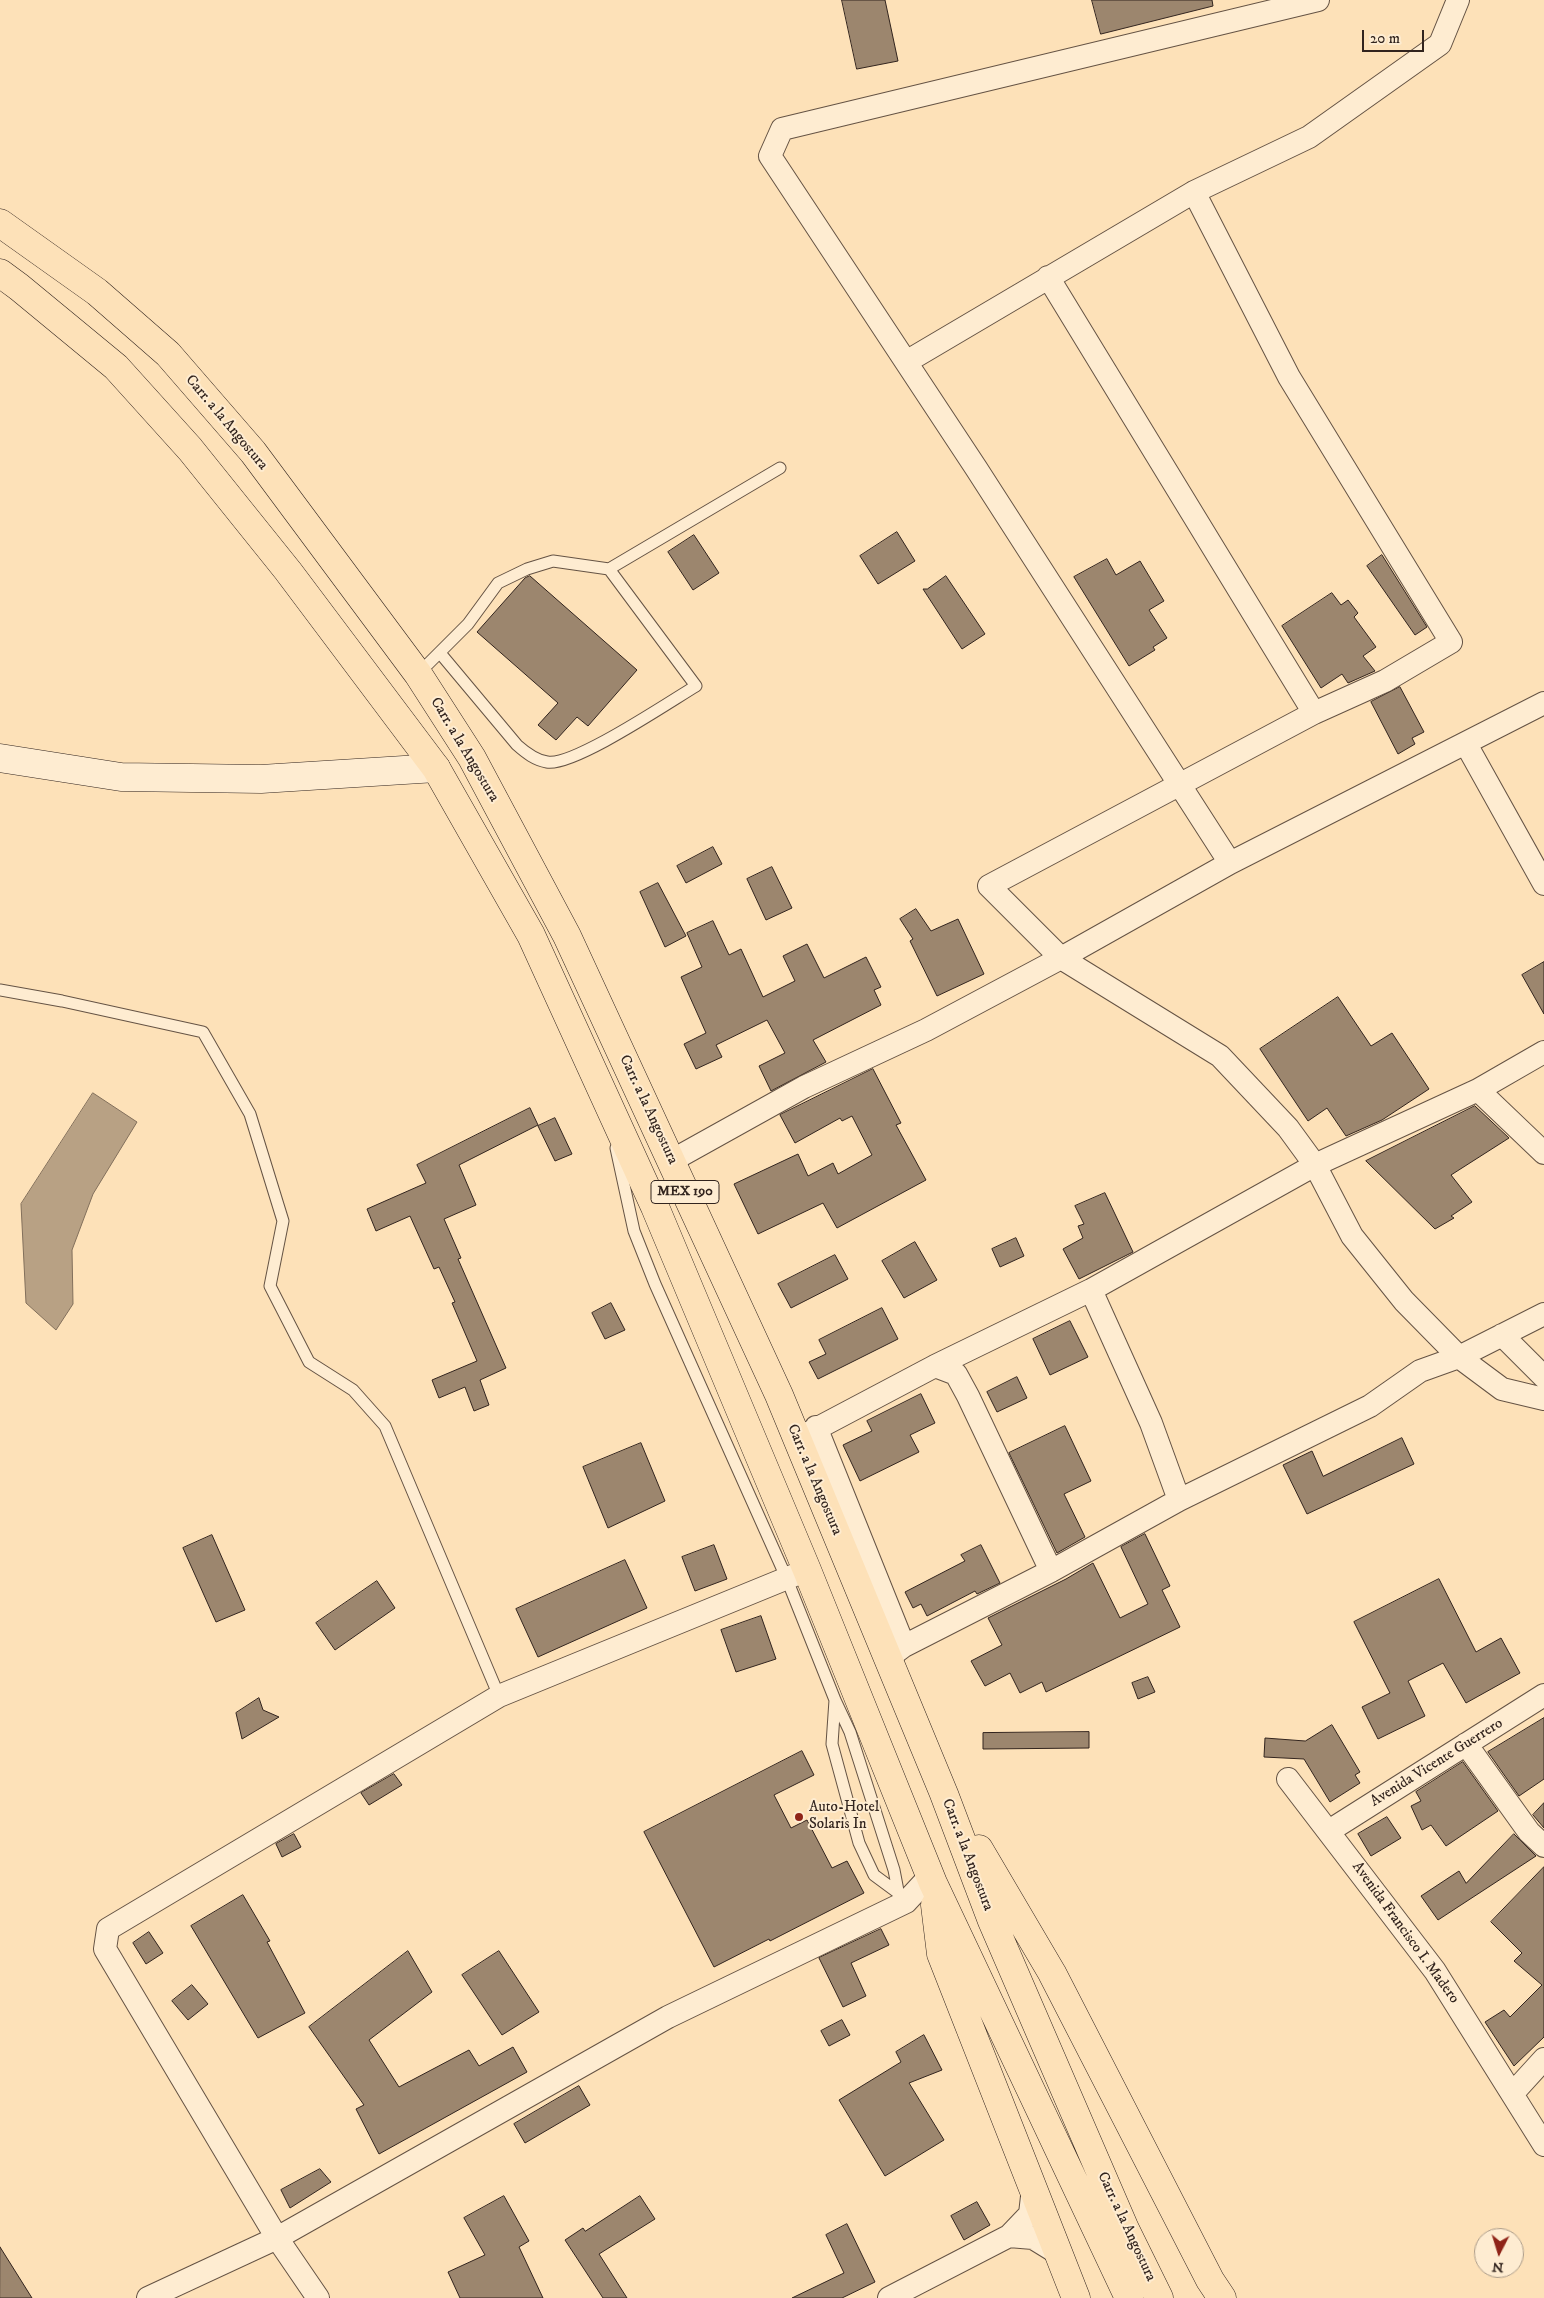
<!DOCTYPE html>
<html>
<head>
<meta charset="utf-8">
<style>
	body { margin:0 }
	#map { position:relative; width:1544px; height:2298px; overflow:hidden; background:#fde1b8; font-family:"IM FELL DW Pica",serif }
	canvas { display:block }
	.north { position:absolute; left:1474px; top:2228px; width:50px; height:50px; box-sizing:border-box; background:#feecd1; border:1px solid #ac9c89; border-radius:50%; rotate:185deg; font-size:14px; font-weight:700; line-height:20px; text-align:center; color:#32241e }
	.north::after { content:''; display:block; margin:auto; width:18px; height:22px; background:#8f2418; clip-path:polygon(50% 0,100% 100%,50% 72%,0 100%) }
	.scale { position:absolute; left:1362px; top:30px; width:62px; height:22px; box-sizing:border-box; border:2px solid #32241e; border-top:0; padding-left:6px; font-size:15px; line-height:18px; white-space:nowrap; color:#32241e; -webkit-text-stroke:4px #feecd1; paint-order:stroke }
</style>
</head>
<body>
<div id="map">
<canvas width="1544" height="2298"></canvas>
<div class="north">N</div>
<div class="scale">20 m</div>
</div>
<script>
const context = document.querySelector('canvas').getContext('2d');
context.lineJoin = 'round';
function fill(path, color) {
  context.fillStyle = color;
  context.fill(path, 'evenodd');
}
function trace(path, color, width, dash) {
  context.strokeStyle = color;
  context.lineWidth = width;
  context.lineCap = dash ? 'butt' : 'round';
  context.setLineDash(dash || []);
  context.stroke(path);
}
function label(font, color, halo, rows, align = 'center') {
  context.font = font + ' "IM FELL DW Pica",serif';
  context.lineWidth = 4;
  context.setLineDash([]);
  context.textBaseline = 'middle';
  context.strokeStyle = halo;
  context.fillStyle = color;
  for (const [text, x, y, turn = 0] of rows) {
    context.save();
    context.translate(x, y);
    context.rotate((+turn || 0) * Math.PI / 180);
    context.textAlign = isNaN(turn) ? turn : align;
    if (halo) context.strokeText(text, 0, 0);
    context.fillText(text, 0, 0);
    context.restore();
  }
}
const water = new Path2D(`
	M93 1093 137 1122 93 1194 72 1250 73 1304 56 1330 26 1303 21 1204Z`);
fill(water, '#b8a184');
trace(water, '#826f5b', 1);
const building = new Path2D(`
	M842 0H885L898 61 857 69Z
	M1092 0H1212L1213 6 1101 34Z
	M897 532 915 561 878 584 860 556Z
	M694 535 719 573 693 590 668 552Z
	M1382 555 1427 627 1415 635 1367 566Z
	M1107 559 1116 575 1140 561 1164 601 1149 610 1167 638 1153 647 1155 650 1129 666 1074 577Z
	M530 576 637 670 588 726 577 717 556 740 538 725 558 703 477 632 525 578Z
	M946 576 985 634 962 649 923 589H927Z
	M1332 593 1341 605 1348 600 1358 613 1354 617 1376 647 1363 656 1375 671 1348 683 1342 674 1321 688 1282 626Z
	M1400 687 1424 732 1412 738 1415 744 1398 754 1371 702Z
	M713 847 722 864 686 883 677 866Z
	M772 867 792 908 766 920 747 879Z
	M658 883 686 936 665 947 640 892Z
	M916 909 931 931 958 919 984 974 937 996 910 941 913 939 900 919Z
	M713 921 729 955 741 949 763 997 795 981 783 956 807 944 824 978 866 957 881 987 874 990 881 1005 813 1040 826 1062 771 1091 759 1066 785 1053 767 1020 716 1045 722 1057 696 1069 684 1044 706 1033 681 977 702 967 687 933Z
	M1544 962V1014L1522 975Z
	M1338 997 1371 1046 1392 1033 1429 1089 1382 1120 1346 1136 1327 1108 1308 1121 1260 1049Z
	M873 1069 901 1123 896 1125 926 1180 837 1228 823 1203 758 1234 734 1184 798 1154 808 1176 833 1163 838 1174 872 1155 852 1116 842 1121 840 1118 795 1143 780 1115Z
	M1475 1106 1509 1138 1451 1175 1472 1202 1451 1216 1454 1218 1435 1229 1366 1161Z
	M530 1108 538 1125 459 1165 476 1205 444 1219 461 1258 458 1259 506 1368 480 1380 489 1405 474 1411 465 1387 439 1398 432 1380 477 1361 452 1303 455 1302 439 1267 434 1269 410 1216 376 1231 367 1209 426 1183 417 1165Z
	M555 1118 572 1154 555 1161 538 1126Z
	M1105 1193 1133 1252 1079 1279 1063 1249 1083 1238 1078 1226 1084 1224 1075 1206Z
	M1016 1238 1024 1256 1000 1267 992 1249Z
	M915 1242 937 1280 904 1298 882 1261Z
	M835 1255 848 1279 791 1308 778 1284Z
	M611 1303 625 1330 605 1339 592 1313Z
	M882 1308 898 1339 818 1379 809 1362 826 1354 819 1340Z
	M1070 1321 1088 1357 1050 1375 1033 1339Z
	M1017 1377 1027 1398 997 1412 987 1392Z
	M921 1394 935 1423 910 1435 919 1452 860 1481 843 1445 872 1431 867 1421Z
	M1065 1426 1091 1481 1064 1494 1085 1537 1057 1553 1009 1453Z
	M1402 1438 1414 1464 1307 1514 1283 1465 1312 1451 1323 1476Z
	M641 1443 665 1501 608 1528 583 1467Z
	M1145 1534 1170 1586 1162 1590 1180 1627 1046 1692 1042 1682 1020 1693 1010 1673 985 1686 971 1661 1002 1645 988 1618 1066 1579 1093 1563 1120 1618 1148 1604 1121 1547Z
	M212 1535 245 1610 216 1622 183 1548Z
	M714 1545 727 1579 695 1591 682 1557Z
	M981 1545 1000 1583 977 1594 975 1591 927 1616 921 1604 913 1608 905 1592 965 1561 961 1555Z
	M625 1560 647 1608 538 1657 516 1609Z
	M1439 1579 1476 1652 1501 1638 1520 1673 1466 1703 1443 1663 1408 1681 1425 1716 1378 1739 1362 1707 1390 1693 1354 1622Z
	M377 1581 395 1608 335 1650 316 1623Z
	M761 1616 776 1659 736 1672 721 1630Z
	M1148 1677 1155 1692 1138 1699 1132 1683Z
	M259 1698 263 1710 279 1717 242 1739 236 1713Z
	M1544 1718V1779L1519 1796 1488 1752Z
	M1332 1725 1360 1772 1355 1775 1360 1783 1330 1802 1304 1759 1264 1757 1265 1738 1305 1741Z
	M1089 1732V1748L983 1749V1733Z
	M802 1751 814 1775 774 1795 791 1828 807 1820 832 1868 847 1861 864 1893 770 1941 769 1939 714 1967 644 1832Z
	M1463 1762 1498 1811 1446 1846 1431 1825 1422 1830 1411 1806 1421 1801 1416 1792Z
	M394 1774 402 1785 369 1805 361 1793Z
	M1544 1803V1828L1533 1815Z
	M1387 1817 1401 1838 1371 1856 1358 1834Z
	M294 1834 301 1847 282 1857 276 1844Z
	M1514 1834 1536 1856 1438 1920 1421 1896 1459 1871 1466 1883Z
	M1544 1867V2037L1514 2066 1485 2022 1504 2010 1510 2017 1542 1985 1514 1961 1522 1953 1491 1922Z
	M243 1895 270 1941 267 1942 305 2013 258 2038 191 1926Z
	M881 1929 889 1945 851 1963 866 1996 843 2007 819 1958Z
	M149 1932 163 1953 146 1964 133 1943Z
	M408 1951 432 1992 369 2040 399 2087 469 2050 479 2066 513 2047 527 2072 379 2154 356 2109 364 2105 309 2027Z
	M499 1951 539 2012 502 2035 462 1975Z
	M192 1985 208 2004 188 2020 172 2001Z
	M842 2020 850 2035 829 2046 821 2031Z
	M924 2035 942 2070 909 2083 944 2140 885 2176 839 2100 901 2062 896 2052Z
	M579 2086 590 2105 525 2143 514 2124Z
	M320 2169 331 2182 290 2208 281 2190Z
	M504 2196 529 2241 519 2247 543 2298H460L448 2272 485 2255 464 2218Z
	M640 2196 655 2219 599 2254 627 2298H603L565 2240 583 2228 585 2231Z
	M977 2202 990 2225 964 2240 951 2216Z
	M847 2224 875 2282 842 2298H792L844 2273 826 2235Z
	M0 2247 32 2298H0Z`);
fill(building, '#9c866e');
trace(building, '#32241e', 1);
const lane = new Path2D(`
	M440 653 517 745C526 753 535 760 547 762 573 767 669 702 696 686L609 569
	M418 674 468 624 498 583 527 569 553 561 609 569 780 468
	M0 990 62 1001 203 1032 250 1114 283 1221 270 1286 309 1362 353 1390 385 1426 499 1696
	M616 1148 634 1231 655 1284 786 1577 835 1700 832 1744 859 1843 874 1875 897 1892
	M835 1700 850 1732 894 1870 899 1896`);
const street = new Path2D(`
	M1194 192 1289 377 1451 642 1385 681 1314 713 989 886 1061 958 1220 1056 1288 1128 1315 1165 1352 1236 1404 1301 1459 1357 1502 1389 1544 1399
	M1048 277 1314 713
	M906 362 1194 192 1309 137 1440 44 1458 0
	M1466 744 1544 884
	M1230 863 976 468 770 156 782 129 1318 0
	M1478 1090 1544 1153
	M671 1161 804 1087 926 1030 1061 958 1230 863 1544 703
	M1091 1290 1151 1423 1179 1500
	M1502 1335 1544 1377
	M935 1366 956 1374 968 1396 1051 1571
	M816 1427 904 1646
	M797 1439 935 1366 1091 1290 1315 1165 1478 1090 1544 1052
	M888 1658 904 1646 1051 1571 1179 1500 1370 1406 1420 1371 1459 1357 1544 1314
	M1466 1744 1529 1832 1544 1846
	M1288 1779 1435 1971 1544 2145
	M1329 1831 1544 1695
	M1513 2093 1544 2059
	M1009 2236 1030 2214 1033 2188
	M148 2298 277 2238 668 2017 906 1902 930 1876
	M318 2298 277 2238 105 1949 108 1929 499 1696 807 1570
	M889 2298 1009 2236 1033 2238 1059 2254`);
const secondary = new Path2D(`
	M0 758 121 777 261 779 436 768`);
const primary = new Path2D(`
	M0 223 97 292 168 354 253 452 418 674 472 758 567 936 779 1395 944 1794 992 1921 1125 2229 1159 2298
	M0 273 19 287 116 367 190 449 288 571 436 768 531 935 655 1207 807 1570 933 1883 1129 2298
	M979 1849 1052 1973 1210 2280 1222 2298
	M935 1905 941 1954 1076 2298`);
trace(lane, '#655344', 13);
trace(street, '#655344', 24);
trace(secondary, '#32241e', 29);
trace(primary, '#32241e', 29);
trace(lane, '#feecd1', 11);
trace(street, '#feecd1', 22);
trace(secondary, '#feecd1', 28);
trace(primary, '#fde1b8', 28);
for (const [x, y, r, color] of [
	[799,1817,5,"#8f2418"]
]) {
  const dot = new Path2D();
  dot.arc(x, y, r, 0, 2 * Math.PI);
  context.fillStyle = color;
  context.fill(dot);
  trace(dot, '#feecd1', 2);
}
for (const [x, y, w] of [
	[685,1192,68]
]) {
  const box = new Path2D();
  box.roundRect(x - w / 2, y - 11.5, w, 23, 4);
  context.fillStyle = '#feecd1';
  context.fill(box);
  trace(box, '#32241e', 1);
}
label('bold 14px', '#32241e', null, [
	["MEX 190",685,1192]
]);
label('15px', '#32241e', '#feecd1', [
	["Carr. a la Angostura",226,423,50],
	["Carr. a la Angostura",464,750,59],
	["Carr. a la Angostura",648,1110,65],
	["Carr. a la Angostura",814,1480,67],
	["Avenida Vicente Guerrero",1437,1763,-32],
	["Carr. a la Angostura",967,1855,69],
	["Avenida Francisco I. Madero",1405,1933,54],
	["Carr. a la Angostura",1126,2227,65]
]);
label('15px', '#32241e', '#feecd1', [
	["Auto-Hotel",809,1808],
	["Solaris In",809,1825]
], 'left');
</script>
</body>
</html>
